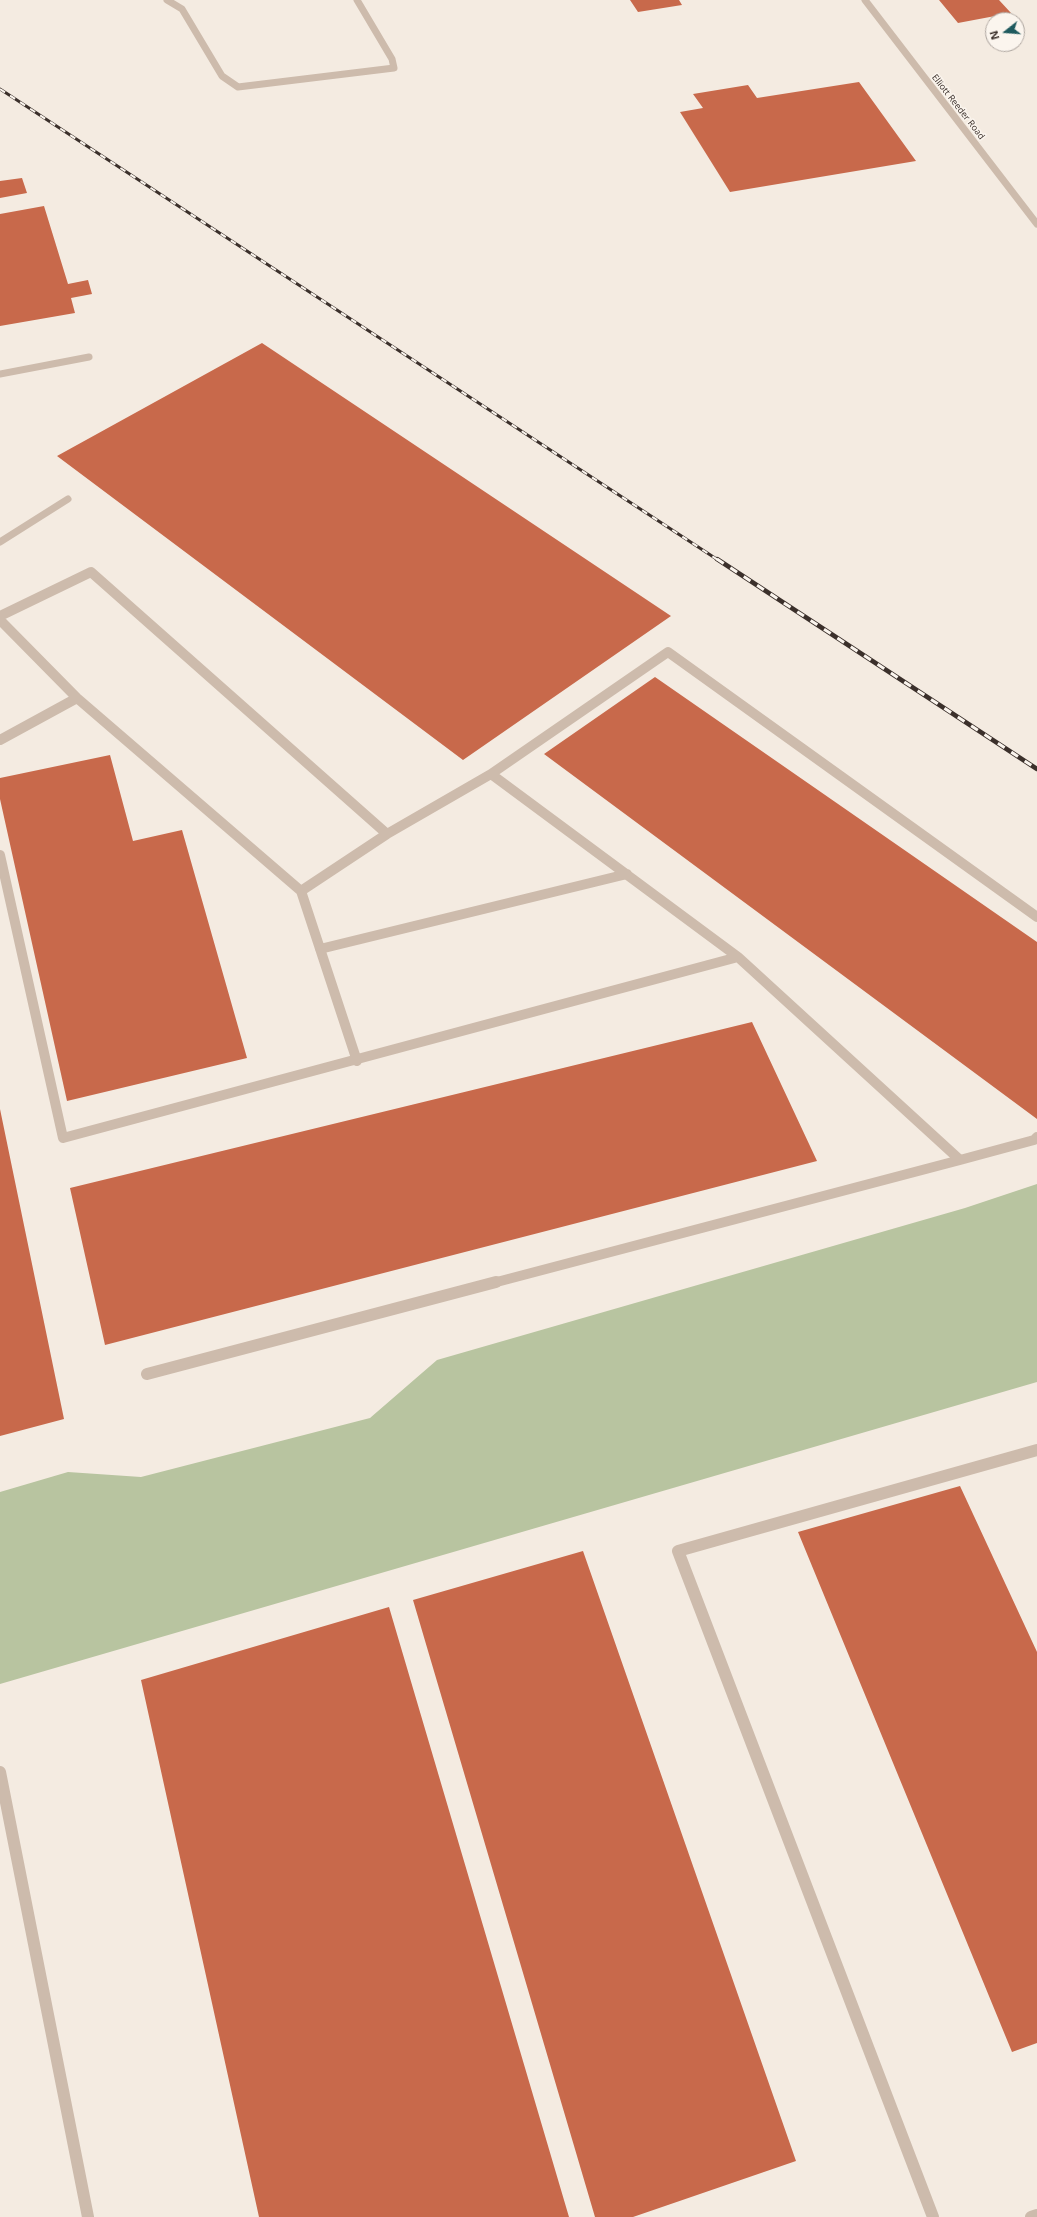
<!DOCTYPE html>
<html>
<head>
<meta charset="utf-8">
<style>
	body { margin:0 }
	#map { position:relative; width:1037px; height:2217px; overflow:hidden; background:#f4ebe1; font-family:"Open Sans",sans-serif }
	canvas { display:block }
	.north { position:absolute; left:985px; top:12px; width:40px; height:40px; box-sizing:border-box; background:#fbf5ee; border:1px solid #aea6a0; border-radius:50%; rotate:253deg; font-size:11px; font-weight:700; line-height:16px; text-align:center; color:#3b302b }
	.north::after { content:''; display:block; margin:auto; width:14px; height:18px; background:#1f5a5e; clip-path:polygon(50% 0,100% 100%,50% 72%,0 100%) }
</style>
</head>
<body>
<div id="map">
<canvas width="1037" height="2217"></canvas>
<div class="north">N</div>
</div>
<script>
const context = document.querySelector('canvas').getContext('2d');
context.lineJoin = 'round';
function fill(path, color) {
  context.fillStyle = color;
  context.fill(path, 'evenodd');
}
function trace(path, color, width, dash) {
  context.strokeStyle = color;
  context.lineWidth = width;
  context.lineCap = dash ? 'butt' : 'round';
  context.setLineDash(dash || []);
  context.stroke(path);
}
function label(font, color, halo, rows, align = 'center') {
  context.font = font + ' "Open Sans",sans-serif';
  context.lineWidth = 3;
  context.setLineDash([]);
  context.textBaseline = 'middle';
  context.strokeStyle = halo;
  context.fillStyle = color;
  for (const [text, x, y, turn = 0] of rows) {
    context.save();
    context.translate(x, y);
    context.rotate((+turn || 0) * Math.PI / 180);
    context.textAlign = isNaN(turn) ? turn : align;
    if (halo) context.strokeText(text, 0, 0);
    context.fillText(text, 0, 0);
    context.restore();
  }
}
fill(new Path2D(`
	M1037 1184V1382L0 1684V1492L68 1472 141 1477 370 1418 437 1360 965 1208Z`), '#b8c4a0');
fill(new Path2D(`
	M630 0H679L682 5 638 12Z
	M939 0H999L1011 13 958 23Z
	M859 82 916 161 730 192 680 112 703 108 693 94 748 85 757 98Z
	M22 178 27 193 0 198V181Z
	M44 206 68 284 88 280 92 294 71 298 75 313 0 326V214Z
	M262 343 671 616 463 760 57 456Z
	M655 677 1037 942V1119L544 754Z
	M110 755 133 841 182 830 247 1058 67 1101 0 799V778Z
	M752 1022 817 1161 105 1345 70 1188Z
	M0 1109 64 1419 0 1436Z
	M960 1486 1037 1652V2043L1012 2052 798 1532Z
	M583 1551 796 2161 633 2217H595L413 1600Z
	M389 1607 569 2217H259L141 1680Z`), '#c8694b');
trace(new Path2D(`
	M167 0 182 9 222 76 238 87 394 68 392 59 357 0
	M865 0 1037 224
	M0 374 89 357
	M0 542 68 499`), '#cdbbac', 7);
trace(new Path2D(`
	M0 616 91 572 387 834
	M0 620 77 698 301 891 357 1061
	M0 740 77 698
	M0 855 63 1138 738 957 491 774 668 652 1037 917
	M301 891 387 834 491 774
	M320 949 627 874
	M738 957 960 1160
	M493 1283 960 1160 1034 1140 1037 1137`), '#cdbbac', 10);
trace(new Path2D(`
	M147 1374 496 1282
	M0 1772 88 2217
	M933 2217 678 1551 1037 1450
	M1031 2217 1037 2215`), '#cdbbac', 12);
const railFar1 = new Path2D(`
	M0 89 718 560`);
const rail = new Path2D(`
	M717 559 1037 769`);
trace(railFar1, '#3b302b', 3);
trace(rail, '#3b302b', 4.5);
trace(railFar1, '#fbf5ee', 2, [6]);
trace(rail, '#fbf5ee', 3, [8]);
label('9px', '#3b302b', '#fbf5ee', [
	["Elliott Reeder Road",958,107,52]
]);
</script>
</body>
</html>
